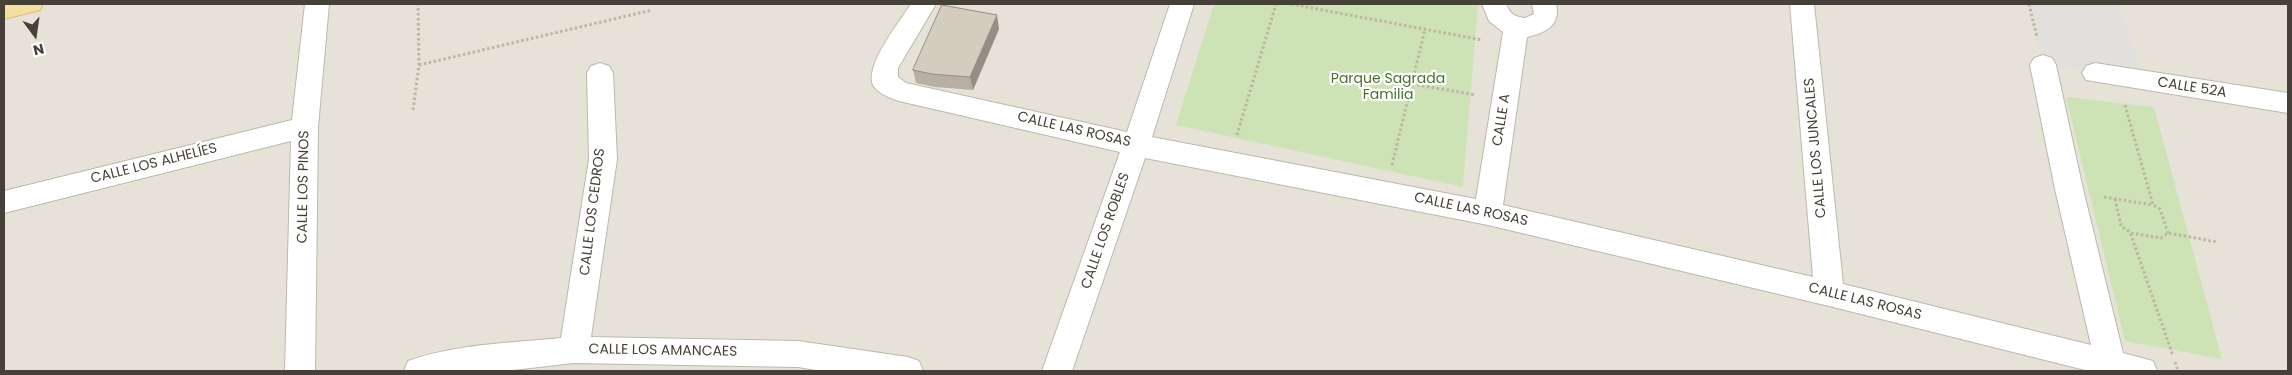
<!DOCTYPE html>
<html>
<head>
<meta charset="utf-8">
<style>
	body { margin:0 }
	#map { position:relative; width:2292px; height:375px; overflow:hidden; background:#f3f0e9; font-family:Poppins,sans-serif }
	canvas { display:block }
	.frame { position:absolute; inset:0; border:5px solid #464138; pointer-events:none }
	.north { position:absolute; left:10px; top:10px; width:50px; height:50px; -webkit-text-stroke:4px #fff; paint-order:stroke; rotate:166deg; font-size:14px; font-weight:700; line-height:20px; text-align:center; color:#464138 }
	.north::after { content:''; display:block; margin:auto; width:18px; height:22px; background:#464138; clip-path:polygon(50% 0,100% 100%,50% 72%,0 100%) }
</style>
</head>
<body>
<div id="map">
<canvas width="2292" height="375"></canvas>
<div class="frame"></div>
<div class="north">N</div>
</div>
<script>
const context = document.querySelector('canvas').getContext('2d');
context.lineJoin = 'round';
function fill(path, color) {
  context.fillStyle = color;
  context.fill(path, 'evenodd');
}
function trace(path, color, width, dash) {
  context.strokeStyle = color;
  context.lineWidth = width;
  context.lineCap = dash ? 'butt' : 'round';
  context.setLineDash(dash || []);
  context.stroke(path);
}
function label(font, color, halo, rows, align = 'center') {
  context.font = font + ' Poppins,sans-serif';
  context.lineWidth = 4.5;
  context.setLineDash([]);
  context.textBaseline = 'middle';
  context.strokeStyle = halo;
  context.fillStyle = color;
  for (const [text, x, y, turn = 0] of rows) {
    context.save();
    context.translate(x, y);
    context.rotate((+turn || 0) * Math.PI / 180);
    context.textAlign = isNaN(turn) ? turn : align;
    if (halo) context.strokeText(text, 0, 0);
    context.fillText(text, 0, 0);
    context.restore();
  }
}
fill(new Path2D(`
	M4 4H2288V371H4Z`), '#e6e2d8');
fill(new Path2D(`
	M1214 4H1478L1463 187 1176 125Z
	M2066 97 2154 107 2222 359 2125 341Z`), '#cde3b6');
fill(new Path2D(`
	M2029 4H2119L2143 80 2043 65Z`), '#e2e0dd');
const minor = new Path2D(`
	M305 4H329L318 127 315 371H285L291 141 4 213V191L292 120Z
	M911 4H936L898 68V77L906 83 1127 132 1170 4H1194L1152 137 1476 199 1503 32 1489 21 1482 4H1506C1510 14 1515 17 1525 18L1534 14 1532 4H1556C1561 25 1546 33 1527 37L1503 205 1813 277 1790 4H1814L1843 284 2091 345 2055 189 2030 65 2034 58 2043 55 2052 58 2056 65 2083 189 2123 353 2153 361 2157 371H2089L1829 306 1488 225 1145 158 1072 371H1042L1120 152 899 101C890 98 874 92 872 82 868 61 900 21 911 4Z
	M600 63 609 66 613 73 617 159 591 337 798 341 908 357 919 361 923 371H822L798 367 574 363 504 371H404L408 361C455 344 511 343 561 338L589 159 587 73 591 66Z
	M2095 63 2288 93V113L2086 80 2082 73 2086 66Z`);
const major = new Path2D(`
	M4 4H43L40 10 4 19Z`);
trace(minor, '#bdb8ac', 2);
trace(major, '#d8bc71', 2);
trace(new Path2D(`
	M1291 4 1482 40
	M2029 4 2037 37
	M419 65 652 10
	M1412 84 1476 95
	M2125 105 2153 205 2160 209 2168 233
	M413 110 419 65 418 4
	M1237 135 1276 4
	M1392 165 1425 29
	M2104 197 2153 205
	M2115 199 2121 226 2130 232 2173 356
	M2131 233 2161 238 2168 233 2217 242
	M2175 362 2178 371`), '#beb49f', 3, [2.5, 2.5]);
fill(minor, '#fff');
fill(major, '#f5dfa0');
fill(new Path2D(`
	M999 29 973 90 935 87 916 83 913 70Z`), '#b5afa4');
fill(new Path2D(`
	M997 15 999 29 973 90 970 77Z`), '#948f86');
const building = new Path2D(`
	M942 5 997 15 970 77 932 74 913 70Z`);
fill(building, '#d3ccbf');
trace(building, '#948f86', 1);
label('14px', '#487231', '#fff', [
	["Parque Sagrada",1388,79],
	["Familia",1388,95]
]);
label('14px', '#464138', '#fff', [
	["CALLE 52A",2192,88,9],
	["CALLE A",1502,120,-81],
	["CALLE LAS ROSAS",1074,130,13],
	["CALLE LOS JUNCALES",1816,148,-95],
	["CALLE LOS ALHELÍES",154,164,-14],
	["CALLE LOS PINOS",304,187,-89],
	["CALLE LAS ROSAS",1471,210,12],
	["CALLE LOS CEDROS",593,212,-83],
	["CALLE LOS ROBLES",1106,231,-71],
	["CALLE LAS ROSAS",1865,302,14],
	["CALLE LOS AMANCAES",663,351,1]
]);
</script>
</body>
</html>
